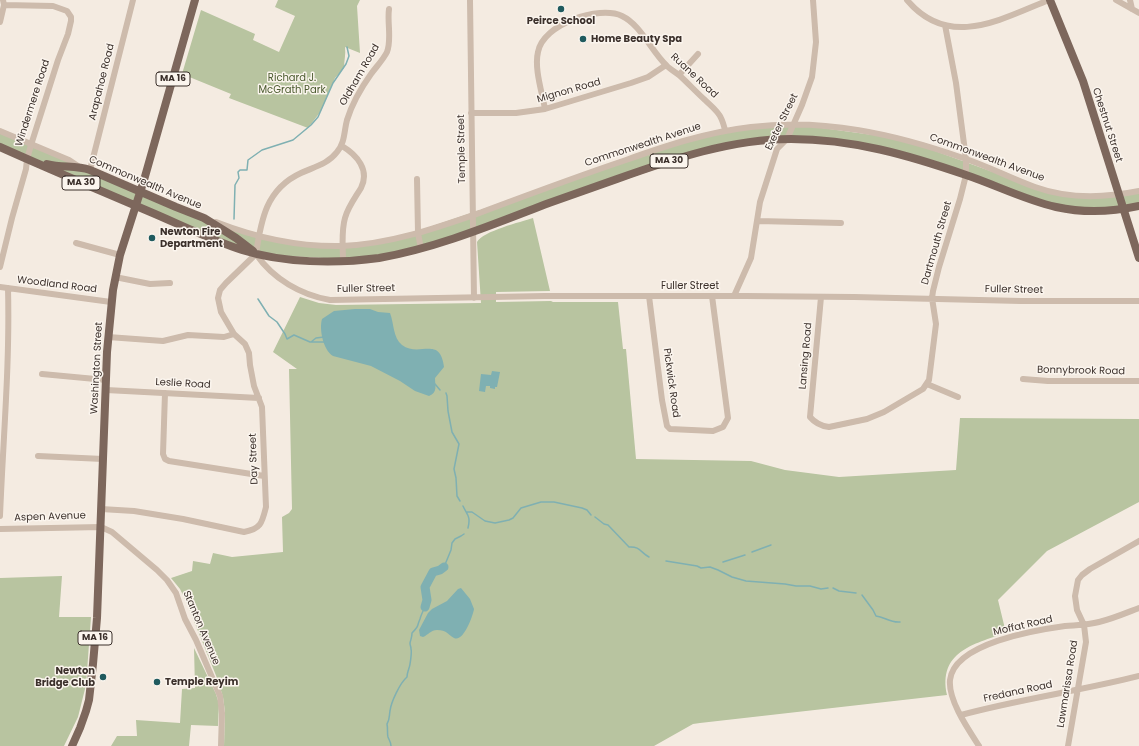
<!DOCTYPE html>
<html>
<head>
<meta charset="utf-8">
<style>
	body { margin:0 }
	canvas { display:block; background:#f4ebe1 }
</style>
</head>
<body>
<canvas width="1139" height="746"></canvas>
<script>
const context = document.querySelector('canvas').getContext('2d');
context.lineJoin = 'round';
function fill(path, color) {
  context.fillStyle = color;
  context.fill(path, 'evenodd');
}
function trace(path, color, width, dash) {
  context.strokeStyle = color;
  context.lineWidth = width;
  context.lineCap = dash ? 'butt' : 'round';
  context.setLineDash(dash || []);
  context.stroke(path);
}
function label(font, color, halo, rows, align = 'center') {
  context.font = font + ' Poppins,sans-serif';
  context.lineWidth = 3;
  context.setLineDash([]);
  context.textBaseline = 'middle';
  context.strokeStyle = halo;
  context.fillStyle = color;
  for (const [text, x, y, turn = 0] of rows) {
    context.save();
    context.translate(x, y);
    context.rotate((+turn || 0) * Math.PI / 180);
    context.textAlign = isNaN(turn) ? turn : align;
    if (halo) context.strokeText(text, 0, 0);
    context.fillText(text, 0, 0);
    context.restore();
  }
}
fill(new Path2D(`
	M278 0H360L357 6 360 53 345 47C346 54 344 61 344 68L335 78 321 111 308 128 229 98 231 94 182 74 201 10 255 34 253 40 279 52 295 16 275 7Z
	M793 124 902 139 1037 188 1081 196 1139 191V206L1124 209 1059 208 920 160 806 139 720 147 438 244 358 260 256 254 0 147V131L240 232 324 246 391 240 706 134Z
	M533 218 550 291 496 292V302L551 301 553 302H618L623 349H626L636 459 751 461 785 470 839 477 956 470 960 418 1139 419V502L1047 551 998 600 1006 633C973 644 938 652 947 695L700 723 693 724 654 746H224L225 712 223 697 217 678 185 599 180 589 171 578 192 571 193 561 210 564 213 553 232 557 283 552 282 517 289 513 292 509 289 369H297L273 352 300 297 319 303 336 305 481 303 477 242C483 231 521 222 533 218Z
	M62 576 59 617H91L86 685 78 717 64 746H0V578Z
	M194 648 216 694 219 704 218 726 191 725 189 746H111L117 736H137L136 720 180 723 182 689 195 688Z`), '#b8c4a0');
fill(new Path2D(`
	M355 309H370L378 312 390 313C394 323 393 338 402 345 419 358 440 335 444 367L435 378C435 386 438 392 429 396L415 391 400 381 371 366 333 356C323 350 319 329 322 319L334 311Z
	M492 371 500 372 497 387H495V389L490 388V386H486L485 392 479 391 481 374 491 375Z
	M461 588 470 599 474 609C473 616 463 643 454 638 447 634 447 630 437 630 431 630 428 635 423 637L420 636 419 630 428 613 432 609 447 601 458 589Z`), '#7fb0b2');
trace(new Path2D(`
	M234 219 235 185 239 178 238 172 240 170H247L248 160 262 150 293 140 311 125 318 117 333 83 346 64 349 56 347 47
	M258 299 269 316 277 322 285 334 287 339 294 335 310 342H325
	M311 342 316 338 324 337
	M435 384 440 390
	M446 393 447 396 448 411 452 432 459 444 454 469 456 478 457 496 460 501
	M463 506C467 515 471 516 468 528
	M467 512H472L485 521 495 523 509 520 513 518 521 508 541 502H554L582 508 587 510 591 515
	M595 517 604 524 608 525 629 547C640 546 641 553 649 557
	M752 552 771 545
	M666 561 697 566 701 568 710 567 718 570 732 577 746 581 785 584 796 586H810L821 589 828 588
	M723 562 745 555
	M444 567 451 550 452 543 455 539 461 536 464 534
	M833 588 839 591 856 593
	M862 595 873 610 876 616C885 617 890 623 900 622
	M391 746C391 742 389 740 388 737 387 733 388 729 387 724 390 719 389 716 390 711 391 702 400 683 407 677 407 673 408 672 409 668 410 666 412 652 411 649 411 646 410 646 410 643 411 639 412 637 412 633 420 625 416 628 420 619 421 615 423 611 425 607`), '#7fb0b2', 1.5);
trace(new Path2D(`
	M425 607 427 600 425 587 433 572 440 570 444 567`), '#7fb0b2', 9);
trace(new Path2D(`
	M470 0 474 298
	M907 0C949 50 1001 19 1049 0
	M1116 0 1139 13
	M1130 0 1132 9
	M0 22 4 5 3 0
	M679 75 698 54
	M545 109C542 92 534 68 538 52 543 24 599 5 622 16 641 25 651 51 667 66 670 69 675 72 679 75 688 83 696 92 705 100 711 106 718 111 721 118 723 122 724 126 725 130
	M471 113H516L545 109 631 83 648 77 666 65
	M0 131 69 160 78 166
	M342 146C357 155 370 170 361 188 355 198 348 207 345 218 341 232 343 247 343 261
	M90 170 133 0
	M417 179 418 233 421 249
	M758 221 841 223
	M216 222C257 238 298 247 342 246 391 244 436 228 482 212 530 194 578 176 626 160 668 145 708 132 751 127 824 118 895 134 963 158 988 166 1010 178 1035 187 1068 199 1104 198 1139 191
	M76 243 120 255
	M256 254C273 279 301 295 330 300L545 296H745L854 297 1021 301H1139
	M256 254C261 220 266 189 301 173 314 167 328 164 337 152 345 143 344 131 347 120 352 104 361 88 371 74 376 67 383 60 387 52 392 39 387 23 389 9
	M0 267 12 218 26 169 27 159 31 145 58 60 68 34 71 21V17L67 11 53 6 4 5
	M115 277 150 284 170 283
	M0 287 111 302
	M649 296 662 400 667 426 670 429 713 431 723 427 728 418 712 296
	M734 296 751 258 760 202 777 149 787 139 802 105 812 77 816 42 813 0
	M821 297 810 417C815 423 821 426 829 427L867 419 884 412 923 389 929 380 936 324 932 298 933 291 939 267 960 199 966 175V159L956 83 945 25
	M108 337 163 341 188 335 224 337 234 334
	M42 374 106 380
	M1023 379 1048 381H1139
	M927 384 958 397
	M106 390 259 398
	M165 393 163 454 165 459 169 461 264 476
	M38 456 103 459
	M101 509 134 511 183 519 244 532C261 529 262 523 266 507L262 407 254 386 250 365 249 353 245 344 234 334 221 312 218 298 220 290 226 283 256 254
	M0 516C3 440 10 364 8 288
	M0 529 101 527 112 532 157 570 167 580 176 593 185 619 196 640 220 696 222 713 221 746
	M961 715C1020 699 1080 691 1139 676
	M979 746C968 729 948 700 950 680 954 643 1036 630 1065 626 1077 625 1088 625 1099 622 1112 619 1126 613 1139 608
	M1068 746 1086 642 1084 625 1077 610 1075 596 1078 580 1082 575 1090 569 1139 541`), '#cdbbac', 6);
trace(new Path2D(`
	M1050 0 1083 81 1139 258
	M0 147C49 169 99 190 148 211 179 224 211 240 242 250 283 263 336 264 379 258 437 248 494 224 549 203 572 195 594 187 617 179 673 159 731 139 791 139 853 139 908 155 966 175 996 185 1025 200 1056 207 1083 213 1112 212 1139 206
	M47 164C62 168 75 165 90 170L176 207 204 218 236 238 253 251
	M72 746 80 728 86 711 89 700 93 664 97 618 107 352 113 290 120 255 144 180 195 0`), '#7d675c', 8);
for (const [x, y, r, color] of [
	[561,9,4,"#1f5a5e"],
	[583,39,4,"#1f5a5e"],
	[152,238,4,"#1f5a5e"],
	[103,677,4,"#1f5a5e"],
	[157,682,4,"#1f5a5e"]
]) {
  const dot = new Path2D();
  dot.arc(x, y, r, 0, 2 * Math.PI);
  context.fillStyle = color;
  context.fill(dot);
  trace(dot, '#fbf5ee', 1.5);
}
for (const [x, y, w] of [
	[173,79,34],
	[669,161,38],
	[81,183,38],
	[95,638,34]
]) {
  const box = new Path2D();
  box.roundRect(x - w / 2, y - 7, w, 14, 3);
  context.fillStyle = '#fbf5ee';
  context.fill(box);
  trace(box, '#3b302b', 1);
}
label('bold 9px', '#3b302b', null, [
	["MA 16",173,79],
	["MA 30",669,161],
	["MA 30",81,183],
	["MA 16",95,638]
]);
label('bold 10px', '#3b302b', '#fbf5ee', [
	["Peirce School",561,21,"center"],
	["Home Beauty Spa",591,39],
	["Newton Fire",160,232],
	["Department",160,244],
	["Newton",95,671,"right"],
	["Bridge Club",95,683,"right"],
	["Temple Reyim",165,682]
], 'left');
label('10px', '#3b302b', '#fbf5ee', [
	["Oldham Road",360,75,-60],
	["Ruane Road",694,76,43],
	["Arapahoe Road",102,82,-76],
	["Mignon Road",569,91,-16],
	["Windermere Road",33,103,-72],
	["Exeter Street",782,122,-64],
	["Chestnut Street",1107,125,72],
	["Commonwealth Avenue",643,145,-18],
	["Temple Street",462,149,-91],
	["Commonwealth Avenue",987,158,20],
	["Commonwealth Avenue",145,183,23],
	["Dartmouth Street",937,243,-74],
	["Woodland Road",57,285,7],
	["Fuller Street",690,286],
	["Fuller Street",366,289,-1],
	["Fuller Street",1014,290,1],
	["Lansing Road",806,356,-85],
	["Washington Street",97,368,-87],
	["Bonnybrook Road",1081,371,1],
	["Pickwick Road",671,383,82],
	["Leslie Road",183,384,3],
	["Day Street",254,459,-92],
	["Aspen Avenue",50,517,-2],
	["Moffat Road",1023,626,-13],
	["Stanton Avenue",201,628,67],
	["Lawmarissa Road",1068,684,-81],
	["Fredana Road",1018,692,-12]
]);
label('10px', '#4a5a2e', '#fbf5ee', [
	["Richard J.",292,78],
	["McGrath Park",292,90]
]);
</script>
</body>
</html>
